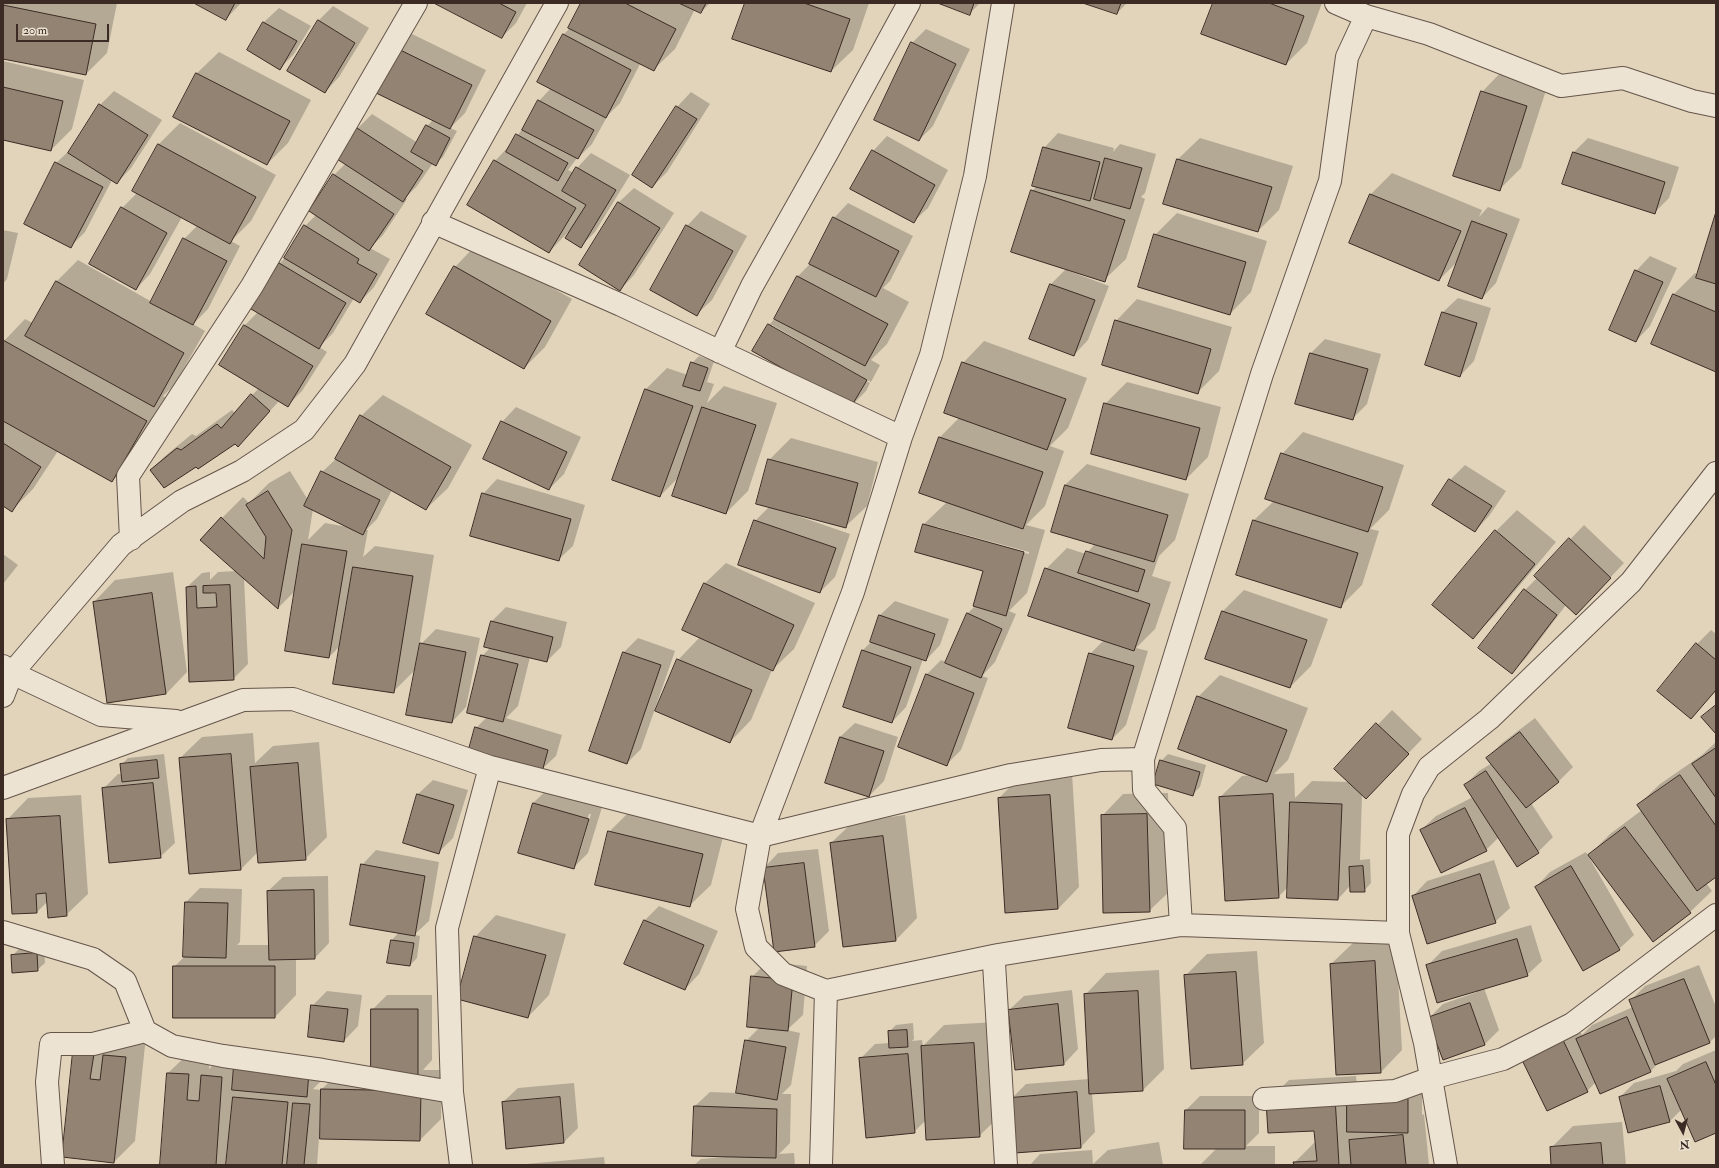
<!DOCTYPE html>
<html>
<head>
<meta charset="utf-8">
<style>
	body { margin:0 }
	#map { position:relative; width:1719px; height:1168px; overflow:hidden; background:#e1d4bb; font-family:"IM FELL Double Pica",serif }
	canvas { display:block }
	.frame { position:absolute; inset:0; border:4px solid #3c2b24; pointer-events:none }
	.north { position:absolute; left:1663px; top:1112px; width:40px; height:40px; -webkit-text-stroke:3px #ece3d3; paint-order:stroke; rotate:173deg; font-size:11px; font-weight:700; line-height:16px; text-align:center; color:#3c2b24 }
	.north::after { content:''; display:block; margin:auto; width:14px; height:18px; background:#3c2b24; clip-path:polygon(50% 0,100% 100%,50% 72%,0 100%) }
	.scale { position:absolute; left:16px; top:24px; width:93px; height:18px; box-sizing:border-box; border:2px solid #3c2b24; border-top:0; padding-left:5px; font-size:12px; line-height:14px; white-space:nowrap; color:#3c2b24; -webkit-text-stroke:3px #ece3d3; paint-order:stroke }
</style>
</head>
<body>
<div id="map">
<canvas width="1719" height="1168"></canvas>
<div class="frame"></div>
<div class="north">N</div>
<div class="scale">20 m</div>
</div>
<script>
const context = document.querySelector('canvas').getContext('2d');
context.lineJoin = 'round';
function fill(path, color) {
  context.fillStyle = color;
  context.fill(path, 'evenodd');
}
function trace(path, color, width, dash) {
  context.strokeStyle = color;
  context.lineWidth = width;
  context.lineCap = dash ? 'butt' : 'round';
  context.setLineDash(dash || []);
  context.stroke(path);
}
fill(new Path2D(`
	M3 3H117L107 53 86 74 3 58Z
	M196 3H241L226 19Z
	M436 3H527L516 23 502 37Z
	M582 3H710L701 12 695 9 675 49 653 70 640 64 620 103 608 115 592 144 578 158H577L568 170 574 173 577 168 591 153 630 175 595 232 581 246 571 229 549 252 495 161 512 143 523 128 539 101 551 88 563 35 570 28Z
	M746 3H869L853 50 831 71Z
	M941 3H980L969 14Z
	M1086 3H1127L1117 13Z
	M1214 3H1322L1307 43 1286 64Z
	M333 6 369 28 339 77 325 92 318 21Z
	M279 8 311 26 294 54 280 68 248 50 264 22Z
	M926 29 970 49 933 126 919 140 912 43Z
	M412 34 486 70 465 113 450 128 457 131 443 157 435 164 433 163 417 186 405 198 407 199 383 235 370 248 390 259 374 287 360 302 354 298 333 333 319 347 327 352 302 391 288 405 280 400 238 446 235 443 196 466 151 470 165 456 192 434 196 436 232 410 235 413 259 388 221 365 245 325 258 312 279 264 285 258 305 226 316 215 334 175 346 163 338 158 358 128 372 114 418 143 427 126 433 120 397 48Z
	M219 52 311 100 288 143 267 164 175 117 197 73Z
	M3 61 84 80 72 129 51 150 3 139Z
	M1503 70 1548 84 1521 168 1499 190 1482 92Z
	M114 91 162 120 131 168 117 183 112 180 85 232 70 247 56 163 71 149 100 105Z
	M691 92 710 104 667 172 652 187 677 107Z
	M180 123 276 175 251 221 231 241 240 246 208 309 193 324 205 331 175 384 163 396 168 399 134 459 112 481 58 451 33 489 12 510 3 504V342L25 319 33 323 56 282 78 260 152 302 184 239 197 226 182 217 150 274 136 289 122 208 137 193 158 145Z
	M1058 133 1114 148 1113 152 1120 144 1156 154 1145 193 1141 197 1145 199 1126 259 1104 280 1070 269 1069 271 1109 286 1088 340 1074 355 1030 338 1051 284 1067 268 1032 191 1037 186 1044 148Z
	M887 136 948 170 928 208 913 222 873 151Z
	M1200 138 1293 166 1279 210 1258 231 1165 203 1178 159Z
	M1588 138 1679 167 1669 198 1655 212 1573 153Z
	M1392 173 1482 210 1479 217 1488 207 1520 219 1496 283 1482 298 1459 260 1439 280 1350 243 1371 194Z
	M634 188 674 213 634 275 620 290 580 265 619 202Z
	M848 203 913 236 890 281 883 288 909 302 887 344 871 360 880 365 871 382 772 325V327L870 383 866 391 851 406 769 325 776 317 798 276 810 264 834 218Z
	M701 211 747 236 712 300 697 314 687 226Z
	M1177 213 1267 241 1251 292 1230 314 1155 235Z
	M1716 215V371L1673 295 1695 273 1698 275Z
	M3 230 18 233 7 279 3 284Z
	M476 245 572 299 545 347 524 368 455 267Z
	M1650 256 1677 268 1650 326 1636 341V271Z
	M1458 298 1491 308 1474 361 1460 376 1426 365 1443 312Z
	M1137 299 1232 327 1219 371 1197 393 1116 321Z
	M1325 339 1381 354 1367 404 1352 419 1311 353Z
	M984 341 1087 378 1068 428 1050 446 1064 451 1045 506 1026 525 1045 530 1027 593 1009 611 1016 614 995 662 982 676 988 678 961 750 946 765 926 675 941 660 946 662 967 614 975 606 984 570 924 524 947 502 921 493 940 437 959 418 963 363ZM937 527 1029 552V554L937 529Z
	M699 356 714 361 707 382 714 384 707 403 724 386 777 403 748 491 726 513 680 476 660 496 646 389 667 368 688 375 692 363Z
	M1127 382 1221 407 1208 457 1186 479 1105 404Z
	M383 395 472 445 448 488 426 509 392 490 377 519 366 530H368L363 557 375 546 434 555 418 653 419 654 421 644 436 629 480 638 466 707 452 722 416 669 393 692 340 646 329 657 296 590 278 608 244 578 248 664 233 679 190 681 187 587 202 573 210 572V580L218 572 237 571 222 518 243 497 249 503 269 483 290 471 308 500 322 472 337 458 361 416ZM313 509 348 527 325 523 308 540ZM211 592H217V594H211Z
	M516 407 581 437 564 474 549 489 502 422Z
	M1303 432 1404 465 1389 510 1370 529 1379 531 1362 585 1340 607 1237 574 1254 520 1274 501 1282 454Z
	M791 438 878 462 867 506 845 527 799 515 798 516 850 534 835 577 820 592 755 521 769 507V460Z
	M1087 464 1189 494 1175 540 1159 556 1152 576 1171 582 1155 629 1136 648 1148 651 1126 725 1112 739 1090 654 1104 640 1046 569 1067 548 1086 554 1095 544 1065 485Z
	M1465 465 1506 491 1489 516 1475 531 1434 505 1450 480Z
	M497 479 585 505 573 546 558 560 483 494Z
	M1517 510 1556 542 1494 616 1473 637 1496 531Z
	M1584 525 1624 563 1590 599 1566 605 1526 658 1512 672 1525 590 1537 578 1535 576Z
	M3 554 18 565 3 584Z
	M726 563 815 603 794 649 772 670 751 720 730 742 678 660 700 637 704 584Z
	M173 572 187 672 166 694 108 702 94 602 115 580Z
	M1244 590 1328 619 1311 666 1290 687 1223 611Z
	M895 601 949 619 940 645 926 660 923 659 906 707 892 722 863 650 871 642 880 615Z
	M506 607 567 622 561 647 547 661 530 657 518 706 506 718 562 735 556 756 541 770 476 728 487 717 482 656 491 647V622Z
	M1711 630 1716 634V691L1691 718 1697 644Z
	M638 638 675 651 641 749 627 763 624 652Z
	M1220 675 1308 708 1288 760 1274 774 1294 773 1295 798 1312 781 1349 782 1335 769 1392 710 1422 739 1380 783 1362 795 1360 860 1370 859 1371 883 1364 891 1350 886 1338 899 1288 887 1278 897 1220 797 1242 776 1251 775 1198 697Z
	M1535 718 1573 767 1559 781 1531 803 1553 837 1538 852 1517 866 1499 837 1486 850 1421 830 1436 816 1473 797 1465 785 1479 771 1492 763 1487 758 1502 743Z
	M855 723 898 737 884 781 869 796 826 782 840 737Z
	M253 733 255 763 273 746 319 742 327 837 305 859 258 852 241 869 180 758 202 737Z
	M1716 742V876L1706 883 1712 891 1690 912 1591 858 1590 859 1634 935 1619 949 1536 887 1550 872 1586 852 1588 856 1610 834 1642 810 1638 805 1660 784 1702 755Z
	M164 754 175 843 160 857 103 789 118 774H122L121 765 128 758Z
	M1168 754 1206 765 1200 787 1193 794 1161 761Z
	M1072 773 1079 887 1058 909 999 798 1020 777Z
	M433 780 468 790 453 838 439 852 404 842 418 794Z
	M548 789 603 804 588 853 574 867 533 803ZM589 814H591L580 852H578Z
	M1168 793 1171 890 1149 911 1102 816 1123 794Z
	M81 795 88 894 66 915 48 901 37 912 13 913 7 820 28 798Z
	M631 810 724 833 711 885 689 906 609 832Z
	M905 815 917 918 896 940 831 843 853 822Z
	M818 849 829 931 814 946 764 868 778 853Z
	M376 850 439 862 429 921 414 935 420 936 417 958 410 965 392 940 399 932 362 865Z
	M1494 860 1510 908 1495 922 1413 896 1427 881Z
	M328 876 329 943 315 958H296V995L275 1017 174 967 184 957 186 902 200 888 242 889 240 942 237 945H269L268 891 283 877Z
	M659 906 718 931 699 974 685 989 644 921Z
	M496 915 566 934 549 995 528 1017 475 937Z
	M1531 925 1542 961 1527 975 1484 988 1499 1030 1485 1044 1444 1059 1428 1019 1443 1004 1477 992 1427 966 1442 951Z
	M1396 940 1402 1050 1381 1072 1331 964 1353 943Z
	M44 947 45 963 37 970 12 956 19 949Z
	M1257 951 1264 1043 1242 1064 1185 976 1207 954Z
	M767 962 807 966 803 1015 787 1030 800 1033 791 1085 782 1094H791L790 1143 779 1154 794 1153 795 1165H694L701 1159 724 1157 695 1106 710 1092 737 1093 746 1041 760 1027 752 977Z
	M1699 965 1716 1007V1036L1710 1042 1658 1063 1651 1071 1601 1093 1596 1082 1587 1091 1523 1060 1577 1026 1582 1035 1592 1025 1633 1007 1630 1001 1645 986Z
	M1159 970 1164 1069 1143 1090 1092 1093 1095 1132 1081 1147 1012 1098 1026 1084 1089 1079 1085 995 1106 973Z
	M1072 990 1078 1049 1064 1064 1016 1069 1009 1010 1024 996Z
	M327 991 362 995 358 1026 344 1041 312 1006Z
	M387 995H432V1060L423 1070H442L441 1119 420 1140 319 1138 317 1165H161L168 1073 190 1052 210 1053 209 1069 224 1054 250 1052 323 1058 321 1081 313 1089 321 1090 343 1068 372 1069V1010Z
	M996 1022 1001 1115 979 1136 926 1120 914 1132 860 1059 875 1044 890 1043 889 1032 896 1025 913 1023 914 1039 912 1041 922 1040 923 1046 944 1025Z
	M96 1031 146 1036 135 1141 114 1162 74 1052Z
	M1716 1050V1132L1682 1109 1670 1121 1629 1132 1620 1097 1634 1083 1676 1071 1683 1064Z
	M1356 1076 1357 1086 1362 1081 1422 1082V1115L1424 1114 1429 1165H1295L1294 1163 1316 1141 1315 1130 1267 1102 1289 1080Z
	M574 1083 578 1128 564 1142 503 1102 518 1088Z
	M1200 1096H1259V1133L1246 1146H1275V1165H1200L1217 1148 1186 1110Z
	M1622 1122 1626 1165H1552L1551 1148 1573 1126Z
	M1159 1142 1163 1165H1030L1040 1154 1092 1150 1093 1164 1108 1150Z
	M604 1157 605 1165H525L526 1164Z`), '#0003');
const building = new Path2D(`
	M194 3H235L226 20Z
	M434 3H499L516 12 502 38Z
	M581 3H625L676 29 654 71 568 28Z
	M679 3H706L701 13Z
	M745 3H804L850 19 831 72 732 39Z
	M938 3H974L970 15Z
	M1083 3H1121L1117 14Z
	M1213 3H1269L1304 16 1286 65 1201 34Z
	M3 5 96 24 86 75 3 59Z
	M318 20 355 43 325 93 287 71Z
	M263 22 297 41 280 70 247 50Z
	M563 34 631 70 606 118 537 82Z
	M911 42 956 64 919 141 874 120Z
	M396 48 472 85 450 129 374 92Z
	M196 73 290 121 267 165 173 117Z
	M3 87 63 101 51 151 3 140Z
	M1481 91 1527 106 1500 191 1453 176Z
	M538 100 594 130 578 159 522 130Z
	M99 104 148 135 117 184 68 153Z
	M676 106 697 119 652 188 632 175Z
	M426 125 450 138 436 166 411 152Z
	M357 128 423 171 403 202 337 159Z
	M516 134 568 163 558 181 506 152Z
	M158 144 256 197 230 244 132 191Z
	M1043 147 1100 162 1090 201 1032 186Z
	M872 150 935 185 914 223 850 189Z
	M1573 152 1665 182 1655 214 1562 184Z
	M1105 158 1142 168 1130 209 1094 199Z
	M1177 159 1272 187 1258 232 1163 204Z
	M494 160 576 208 549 253 467 205Z
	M55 162 103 187 71 248 24 224Z
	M576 167 616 190 581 248 565 238 586 205 562 191Z
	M333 174 394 214 369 251 309 211Z
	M1031 190 1125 220 1105 282 1011 252Z
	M1370 194 1461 231 1439 281 1349 243Z
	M618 202 660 228 620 291 579 265Z
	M121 207 167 233 136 290 89 264Z
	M1716 212V284L1696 278Z
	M833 217 899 251 876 297 809 264Z
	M1472 221 1507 234 1482 299 1448 286Z
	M304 225 359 259 357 263 377 274 360 303 284 258Z
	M686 225 733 251 697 316 650 290Z
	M1154 234 1246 262 1230 315 1138 287Z
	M183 238 227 261 193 325 150 303Z
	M279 263 346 303 319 349 251 309Z
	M454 266 551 321 524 369 426 314Z
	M1635 270 1663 282 1636 342 1609 330Z
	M797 276 888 324 865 366 774 319Z
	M56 281 184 353 154 407 25 336Z
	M1050 284 1095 300 1074 356 1029 339Z
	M1673 294 1716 312V372L1651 344Z
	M1442 312 1477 323 1460 377 1425 365Z
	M1115 320 1211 349 1198 394 1102 365Z
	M768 324 867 380 851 407 752 351Z
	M244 325 313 366 288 407 219 365Z
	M3 340 147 421 112 482 3 421Z
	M1310 353 1368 369 1353 420 1295 404Z
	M691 362 708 368 700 391 683 386Z
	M962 362 1066 399 1047 450 944 413Z
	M645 389 693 406 660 497 612 480Z
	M251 394 270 411 238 447 235 444 198 469 196 467 164 488 150 470 177 448 181 450 217 424 221 428Z
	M1104 403 1200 428 1186 480 1091 454Z
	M702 407 756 425 726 514 672 496Z
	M360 415 451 467 426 510 335 459Z
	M501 421 567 452 549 490 483 459Z
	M939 437 1043 472 1023 529 919 493Z
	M3 443 41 467 12 512 3 506Z
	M1281 453 1383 487 1368 532 1265 499Z
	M768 459 858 483 846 528 756 504Z
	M321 471 380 500 363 535 304 506Z
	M1449 479 1492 506 1475 532 1432 505Z
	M1065 485 1168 515 1154 562 1051 532Z
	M268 491 292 530 278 609 200 540 221 517 264 559 266 537 246 505Z
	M482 493 571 519 559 561 470 536Z
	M754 520 836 548 820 593 738 565Z
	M1253 520 1358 553 1341 608 1236 575Z
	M923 524 1024 552 1006 616 973 606 983 571 915 552Z
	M1495 530 1535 564 1473 639 1432 605Z
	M1569 538 1611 578 1576 615 1534 576Z
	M302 544 347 551 329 658 285 651Z
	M1086 551 1145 570 1138 592 1078 573Z
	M353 567 413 576 394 693 333 684Z
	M1045 568 1150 604 1134 651 1028 616Z
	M704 583 794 625 773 671 682 630Z
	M230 585 234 680 189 682 186 587 196 586 197 608 217 607 216 593H203V586Z
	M1524 589 1557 615 1512 674 1478 648Z
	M152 593 166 694 107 703 93 602Z
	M1222 611 1307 640 1290 688 1205 659Z
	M967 613 1002 629 981 678 945 663Z
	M879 615 935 634 926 661 870 642Z
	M491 621 553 637 547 662 484 647Z
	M420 643 466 652 452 723 406 715Z
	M1696 643 1716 660V690L1691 719 1657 691Z
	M862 650 911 667 892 723 843 707Z
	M623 652 661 665 627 764 589 751Z
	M1089 653 1134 666 1112 740 1068 728Z
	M481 655 518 664 503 722 467 713Z
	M677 659 752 690 730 743 655 711Z
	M926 674 974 693 947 766 898 747Z
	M1197 696 1287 730 1267 782 1178 749Z
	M1716 705V734L1701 717Z
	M1376 723 1409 754 1366 799 1334 769Z
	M475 727 548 750 542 772 469 749Z
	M1520 732 1559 782 1526 808 1486 758Z
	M840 737 884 751 869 797 825 783Z
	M1716 748V798L1692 764Z
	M231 754 241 870 189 874 179 758Z
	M157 760 159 778 122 782 120 764Z
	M1160 760 1200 772 1193 796 1153 784Z
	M298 763 306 860 258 863 250 767Z
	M1486 771 1539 853 1517 867 1464 785Z
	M1680 775 1716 826V877L1697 891 1637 805Z
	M153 783 161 858 109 863 102 788Z
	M417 794 454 805 439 854 403 843Z
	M1273 794 1279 898 1225 901 1219 797Z
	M1050 795 1058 909 1005 913 998 798Z
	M1290 802 1342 804 1338 900 1287 898Z
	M533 803 589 819 574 869 518 853Z
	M1465 808 1487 851 1441 873 1420 830Z
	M1147 814 1150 912 1103 913 1101 815Z
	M60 816 67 916 48 918 46 893 36 894 37 913 12 914 6 819Z
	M1625 827 1691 913 1653 942 1588 855Z
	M608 831 703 854 690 907 595 885Z
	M883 836 896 941 843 947 830 843Z
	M804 863 815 947 774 952 763 868Z
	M361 864 425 876 415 936 350 925Z
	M1363 866 1365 892H1350L1349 867Z
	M1571 866 1620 950 1583 971 1535 887Z
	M1480 874 1496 923 1427 944 1412 896Z
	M314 890 315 959 269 960 267 891Z
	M185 902 228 903 226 958 183 957Z
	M644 920 704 945 685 990 624 964Z
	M474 936 546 955 528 1018 457 999Z
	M1517 939 1528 976 1437 1003 1426 965Z
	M391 940 414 943 410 966 387 963Z
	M37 953 38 971 12 973 11 955Z
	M1375 961 1381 1073 1336 1075 1330 964Z
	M173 966H275V1018H173Z
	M1236 972 1243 1065 1191 1069 1184 975Z
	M751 976 793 980 788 1031 747 1027Z
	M1684 979 1710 1043 1655 1065 1629 1000Z
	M1138 991 1143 1091 1089 1094 1084 994Z
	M1470 1003 1485 1045 1443 1060 1427 1018Z
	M1058 1004 1064 1065 1015 1070 1008 1010Z
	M311 1005 348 1009 344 1042 308 1037Z
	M371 1009H418V1076H371Z
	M1627 1017 1651 1072 1600 1094 1576 1039Z
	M907 1030 908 1047 889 1048 888 1031Z
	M745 1040 786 1047 777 1100 736 1093Z
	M1563 1040 1588 1092 1547 1111 1522 1060Z
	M974 1043 980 1137 926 1140 921 1046Z
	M73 1052 94 1054 90 1079 100 1080 103 1055 126 1057 114 1163 62 1157Z
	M908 1054 915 1133 866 1138 859 1058Z
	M1706 1062 1716 1085V1133L1695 1142 1667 1079Z
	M234 1066 309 1072 307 1097 232 1090Z
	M167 1073 189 1074 187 1100 199 1101 201 1075 222 1077 216 1165H160Z
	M1660 1086 1670 1122 1628 1133 1619 1097Z
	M321 1089 421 1091 420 1141 320 1139Z
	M1077 1092 1081 1148 1015 1153 1011 1098Z
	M1347 1095 1408 1096V1133L1347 1132Z
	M233 1097 288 1102 282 1165H226Z
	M560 1097 564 1143 506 1149 502 1102Z
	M1335 1097 1339 1165H1294L1293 1162 1317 1161 1314 1131 1268 1133 1266 1101Z
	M293 1103 310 1104 304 1165H287Z
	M694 1106 777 1109 776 1158 692 1156Z
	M1185 1110H1245V1149H1184Z
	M1403 1135 1406 1165H1351L1349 1140Z
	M1601 1143 1603 1165H1551L1550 1147Z`);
fill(building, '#928373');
trace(building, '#3c2b24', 1);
const minor = new Path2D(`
	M1003 3 975 176 931 355 901 437 853 592 760 836 747 909 756 947 783 974 826 991 998 955 1181 925 1398 933
	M1336 3 1366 16 1429 34 1561 86 1623 78 1692 101 1716 106
	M433 222 621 305 901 437
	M720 352 752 286 827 153 909 3
	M131 539 128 476 252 286 416 3
	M3 666 12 673 101 715 176 721
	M3 696 12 673 121 545 182 501 242 471 304 430 355 364 557 3
	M3 788 243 700 293 699 490 767 760 836 1011 775 1101 760 1143 759
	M1181 925 1175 828 1144 790 1143 759 1262 374 1330 181 1347 57 1366 16
	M3 932 93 959 125 981 145 1031 172 1046 223 1056 323 1070 452 1092
	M998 955 994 963 1006 1165
	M1264 1099 1395 1091 1431 1078 1503 1059 1572 1024 1716 915
	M53 1165 47 1082 51 1044H93L145 1031
	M461 1165 452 1092 447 928 490 767
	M821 1165 826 991
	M1446 1165 1425 1043 1398 933V834L1413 794 1429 767 1489 719 1631 582 1716 473`);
trace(minor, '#65554a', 24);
trace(minor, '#ece3d3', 22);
</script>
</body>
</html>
